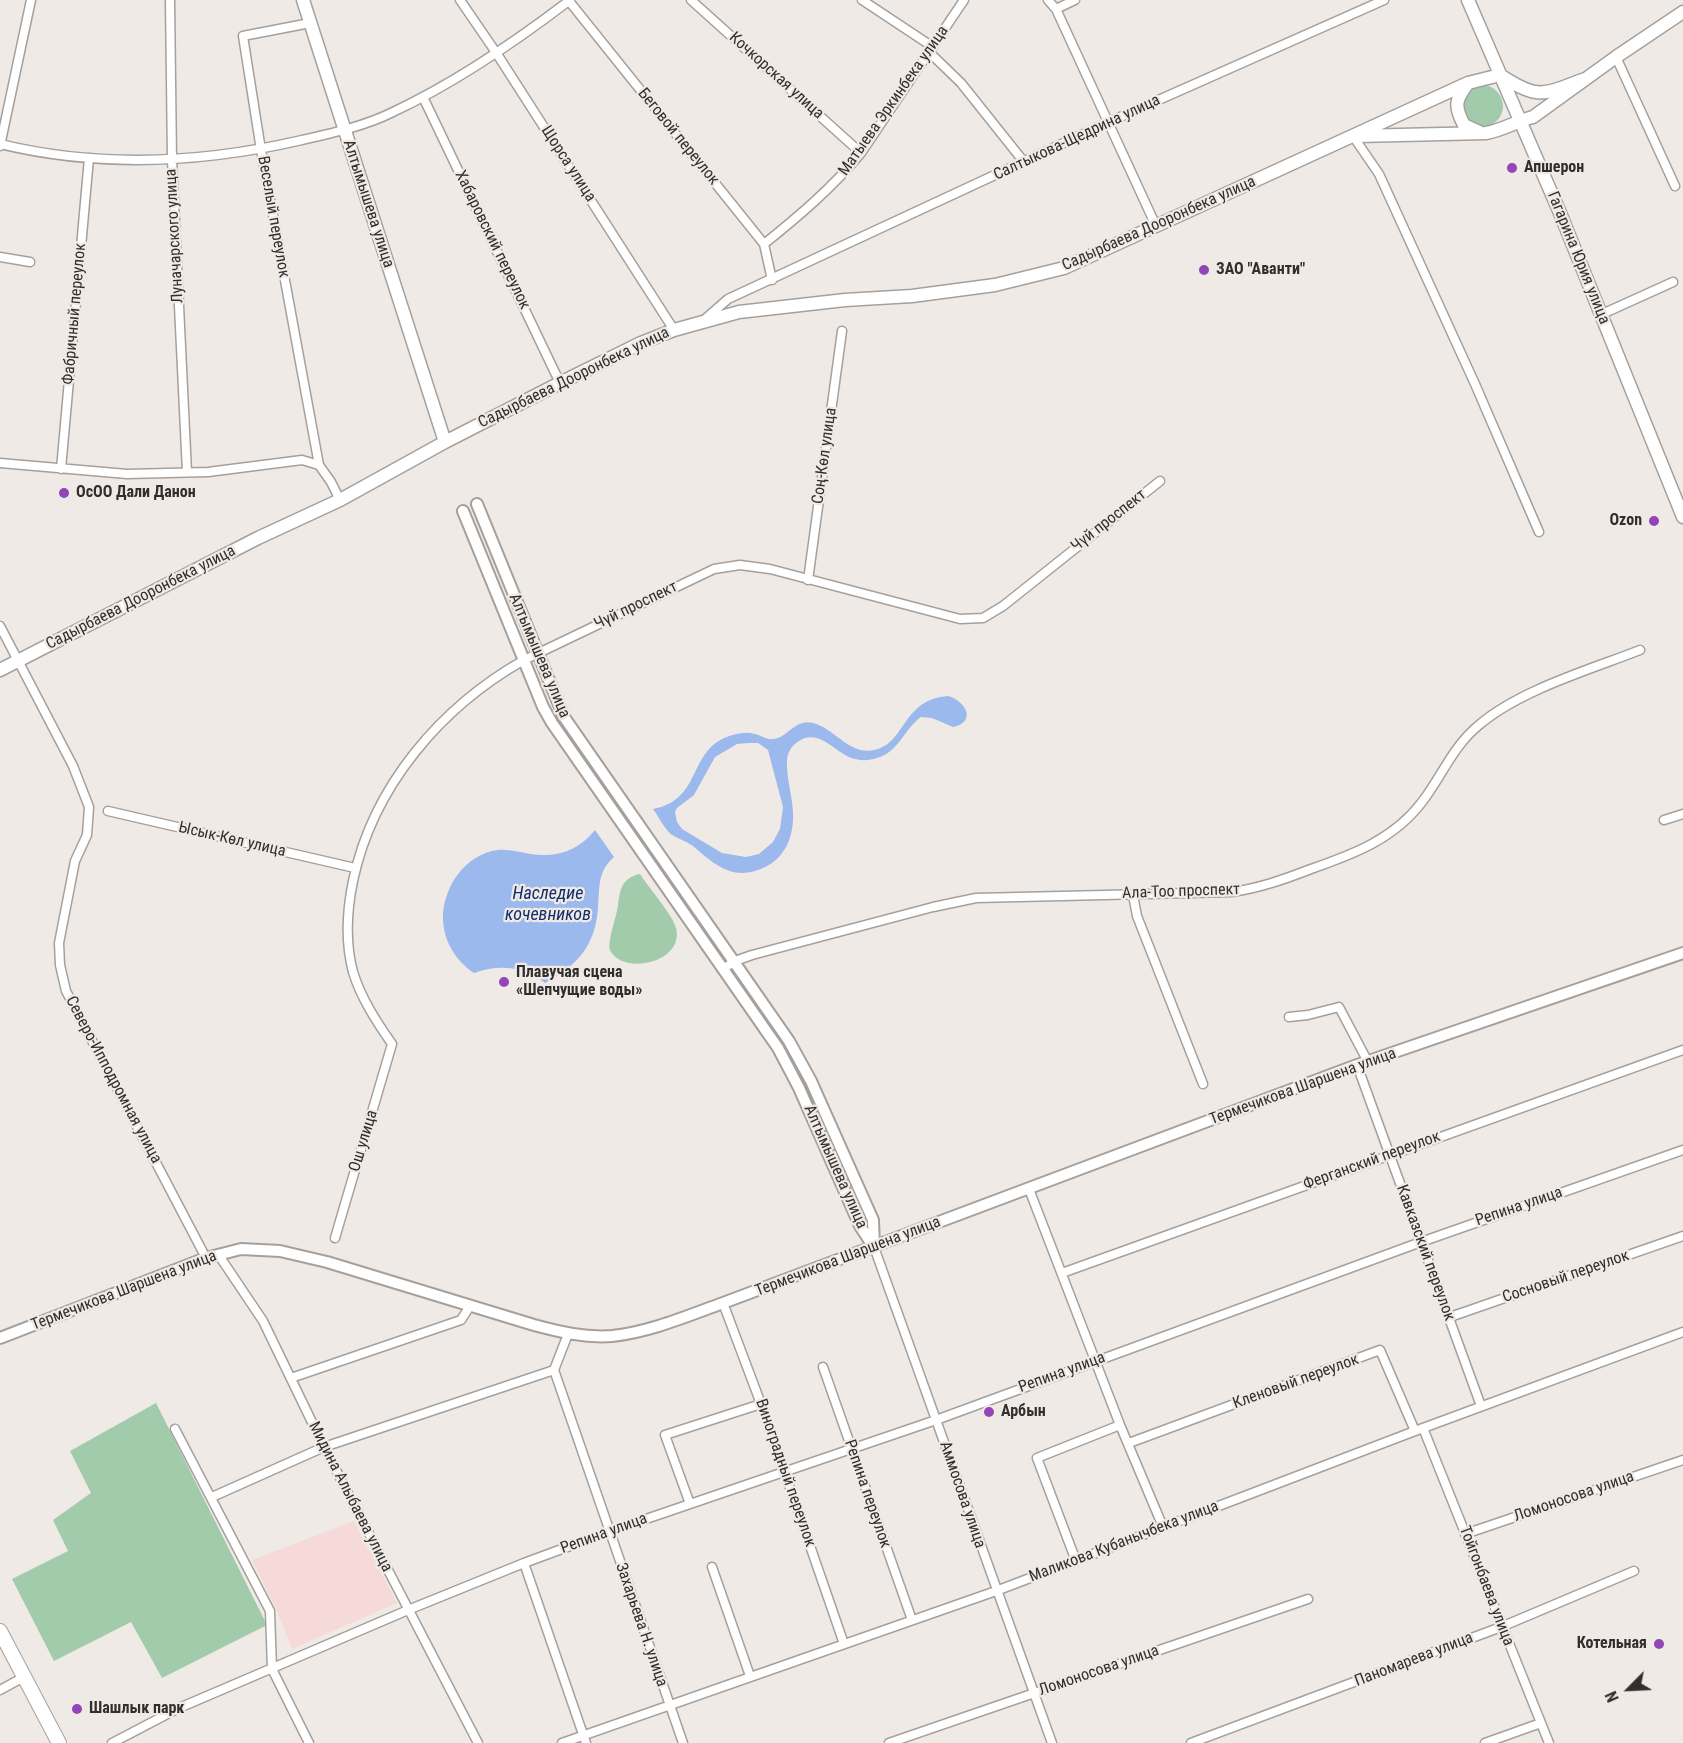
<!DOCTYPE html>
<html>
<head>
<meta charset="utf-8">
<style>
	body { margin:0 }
	#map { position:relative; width:1683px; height:1743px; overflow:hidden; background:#f0eae6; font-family:"Roboto Condensed",sans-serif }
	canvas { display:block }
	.north { position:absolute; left:1599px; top:1659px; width:60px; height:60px; -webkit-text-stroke:4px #f0eae6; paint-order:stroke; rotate:246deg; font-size:16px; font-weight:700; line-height:24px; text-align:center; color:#312e2d }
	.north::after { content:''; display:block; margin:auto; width:21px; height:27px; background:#312e2d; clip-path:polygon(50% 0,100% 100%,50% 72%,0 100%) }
</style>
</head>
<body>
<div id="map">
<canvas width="1683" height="1743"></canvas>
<div class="north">N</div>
</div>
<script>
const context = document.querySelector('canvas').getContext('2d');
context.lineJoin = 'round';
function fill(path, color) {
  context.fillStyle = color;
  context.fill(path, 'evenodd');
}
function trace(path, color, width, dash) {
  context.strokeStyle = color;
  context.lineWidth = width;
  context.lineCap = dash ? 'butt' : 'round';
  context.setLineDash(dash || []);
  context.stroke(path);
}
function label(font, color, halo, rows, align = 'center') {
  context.font = font + ' "Roboto Condensed",sans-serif';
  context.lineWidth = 4.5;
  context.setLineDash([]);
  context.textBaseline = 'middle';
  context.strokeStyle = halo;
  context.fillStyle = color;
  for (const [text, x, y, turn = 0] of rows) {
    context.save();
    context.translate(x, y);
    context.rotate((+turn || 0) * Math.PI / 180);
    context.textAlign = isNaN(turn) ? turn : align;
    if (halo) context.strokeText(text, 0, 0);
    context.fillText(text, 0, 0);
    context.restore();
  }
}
fill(new Path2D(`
	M354 1521 397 1603 292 1649 277 1611 252 1560Z`), '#f5dad9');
fill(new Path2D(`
	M1461 106a21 21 0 1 1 42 0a21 21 0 1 1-42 0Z
	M640 874C648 887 673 915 676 928 685 963 622 976 610 950 607 942 617 915 618 905 620 889 622 878 640 874Z
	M156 1403 267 1625 162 1678 131 1622 54 1661 12 1579 68 1551 53 1520 91 1493 70 1451Z`), '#a1cbaa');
fill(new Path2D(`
	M948 696C966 701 977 722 953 727L932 718 921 717C904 729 899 752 877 758 868 761 858 761 849 757 833 750 818 729 799 741 791 746 788 752 787 760 786 785 798 809 791 834 788 847 779 860 767 866 735 883 716 866 693 846 686 841 679 839 672 835 665 830 659 817 653 809 701 800 688 755 724 738 734 734 745 731 755 734 761 735 766 740 773 739 788 738 795 718 813 723 836 729 848 755 874 750 906 744 902 699 948 696ZM748 743H758L768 750 783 807 780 829 773 842 759 854 746 857 722 853 682 829 677 822 675 812 677 808 694 795 715 757 737 744Z
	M595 830 614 857C597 872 600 887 598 907 596 945 577 966 545 983 523 966 500 964 474 973 456 961 444 942 443 920 442 888 465 854 498 850 509 849 519 852 530 854 557 858 578 851 595 830Z`), '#9cb9ee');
const minor = new Path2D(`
	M170 0 172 160 187 472
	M460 0 497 54 674 330
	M691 0 861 153
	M862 0 933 47
	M1048 0 1056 9 1156 226
	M569 1 764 244 772 280
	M1056 9 1075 0
	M310 23 243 36 261 150 319 465
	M930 53 961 83 1024 162
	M1616 57 1675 186
	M423 97 560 383
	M1353 136 1379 174 1475 384 1539 532
	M0 144C99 168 203 163 302 140 333 133 365 126 393 112 457 82 515 42 570 0
	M0 146 31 0
	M764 244C799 216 832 188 861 153L964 0
	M0 257 30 262
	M1600 315 1673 282
	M704 320 728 299 1109 122 1384 0
	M0 463 127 474 208 472 302 460 319 465 331 482 340 500
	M61 469 89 158
	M808 580 842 331
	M0 626 73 766 89 807 87 835 75 861 59 943 60 965 66 991 206 1258
	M108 811 355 868
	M1664 820 1683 814
	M1133 895 1137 916 1203 1084
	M723 969 735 961 752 955 933 907 976 898 1232 892C1260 888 1285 879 1311 869 1354 854 1394 839 1422 802 1442 776 1453 746 1479 725 1520 690 1589 670 1640 650
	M1289 1017 1308 1015 1339 1007 1368 1062
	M1357 1065 1481 1406
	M1029 1189 1120 1425 1163 1527
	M335 1238 392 1044C376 1021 361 998 353 972 345 942 347 910 353 881 373 786 441 707 524 660L714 569 740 565 770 569 960 619 983 618 1003 606 1160 481
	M874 1247 1052 1743
	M218 1254 263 1321 324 1447 478 1743
	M1062 1273 1683 1050
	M723 1303 761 1404 844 1644
	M1450 1317 1683 1236
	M823 1367 912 1620
	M554 1370 683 1743
	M291 1378 461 1320 470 1306
	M1423 1428 1549 1743
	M175 1429 270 1611 272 1669 309 1743
	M1129 1443 1380 1350 1415 1431
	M212 1497 324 1447 554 1370 568 1334
	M690 1504 665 1435 761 1404
	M1465 1534 1683 1460
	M1076 1561 1037 1458 1120 1425
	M524 1563 586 1743
	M712 1567 750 1676
	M0 1690 24 1677
	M112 1743 179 1708 408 1610 524 1563 608 1532 936 1420 1421 1242 1683 1150
	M562 1743 996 1591 1415 1431 1683 1332
	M889 1743 1308 1599
	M1191 1743 1501 1627 1634 1571
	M1485 1743 1541 1723`);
const tertiary = new Path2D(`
	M477 504 564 717 789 1041 811 1081 873 1220 874 1247
	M463 511 543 707 552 723 778 1048 799 1088 860 1226 873 1246
	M0 1338 206 1258 241 1249 280 1251 327 1262 534 1325C560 1332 585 1338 612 1336 650 1332 687 1316 723 1303L1357 1065 1683 953`);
const secondary = new Path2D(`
	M303 0 445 442
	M1468 0 1560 213 1683 517
	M1468 83C1455 100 1454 106 1464 125L1479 132
	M1357 136 1486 133C1503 130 1517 121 1533 117L1616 57 1683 12
	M0 670 258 538 340 500 445 442 560 383 641 343 674 330 739 312 845 300 912 296 995 285 1064 268 1468 83 1500 75C1539 101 1544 94 1585 79`);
const primary = new Path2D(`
	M0 1631 59 1743`);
trace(minor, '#a6a09c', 11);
trace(tertiary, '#a6a09c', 14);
trace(secondary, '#a6a09c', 15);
trace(primary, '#a6a09c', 16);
trace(minor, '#fff', 8);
trace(tertiary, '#fff', 10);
trace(secondary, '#fff', 12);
trace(primary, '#fff', 14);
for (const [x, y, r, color] of [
	[1512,168,6,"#9245b6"],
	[1204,270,6,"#9245b6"],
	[64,493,6,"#9245b6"],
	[1654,521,6,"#9245b6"],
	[504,982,6,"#9245b6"],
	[989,1412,6,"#9245b6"],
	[1659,1644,6,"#9245b6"],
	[77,1709,6,"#9245b6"]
]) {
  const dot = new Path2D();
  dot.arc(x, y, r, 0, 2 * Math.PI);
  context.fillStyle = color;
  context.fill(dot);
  trace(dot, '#f0eae6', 2);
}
label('16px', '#312e2d', '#f0eae6', [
	["Кочкорская улица",776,76,42],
	["Матыева Эркинбека улица",894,101,-55],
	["Беговой переулок",678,137,51],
	["Салтыкова-Щедрина улица",1077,138,-25],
	["Щорса улица",568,164,57],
	["Алтымышева улица",368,204,72],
	["Веселый переулок",273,217,80],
	["Садырбаева Дооронбека улица",1159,224,-24],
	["Луначарского улица",175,236,-93],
	["Хабаровский переулок",492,240,64],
	["Гагарина Юрия улица",1578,258,68],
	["Фабричный переулок",75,314,-85],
	["Садырбаева Дооронбека улица",574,378,-26],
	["Соң-Көл улица",825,456,-82],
	["Чүй проспект",1109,521,-38],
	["Садырбаева Дооронбека улица",141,598,-27],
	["Чүй проспект",636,606,-26],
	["Алтымышева улица",539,656,67],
	["Ысык-Көл улица",232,840,13],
	["Ала-Тоо проспект",1181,892,-2],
	["Северо-Ипподромная улица",113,1080,62],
	["Термечикова Шаршена улица",1303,1087,-20],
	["Ош улица",364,1141,-73],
	["Ферганский переулок",1372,1161,-20],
	["Алтымышева улица",835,1167,66],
	["Репина улица",1519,1207,-19],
	["Кавказский переулок",1425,1253,70],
	["Термечикова Шаршена улица",848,1257,-21],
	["Сосновый переулок",1566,1277,-19],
	["Термечикова Шаршена улица",124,1291,-21],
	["Репина улица",1062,1373,-20],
	["Кленовый переулок",1296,1382,-20],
	["Виноградный переулок",785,1473,71],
	["Репина переулок",867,1494,71],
	["Аммосова улица",962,1495,71],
	["Мидина Алыбаева улица",350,1497,63],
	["Ломоносова улица",1574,1497,-19],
	["Репина улица",604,1534,-20],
	["Маликова Кубанычбека улица",1124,1542,-21],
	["Тойгонбаева улица",1486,1586,69],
	["Захарьева Н. улица",641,1625,71],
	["Паномарева улица",1414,1660,-21],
	["Ломоносова улица",1099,1671,-19]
]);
label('bold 16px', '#312e2d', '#f0eae6', [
	["Апшерон",1524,168],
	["ЗАО \"Аванти\"",1216,270],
	["ОсОО Дали Данон",76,493],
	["Ozon",1642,521,"right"],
	["Плавучая сцена",516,973],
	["«Шепчущие воды»",516,991],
	["Арбын",1001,1412],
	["Котельная",1647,1644,"right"],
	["Шашлык парк",89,1709]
], 'left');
label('italic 18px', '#112d6b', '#f0eae6', [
	["Наследие",548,894],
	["кочевников",548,915]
]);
</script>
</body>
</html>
